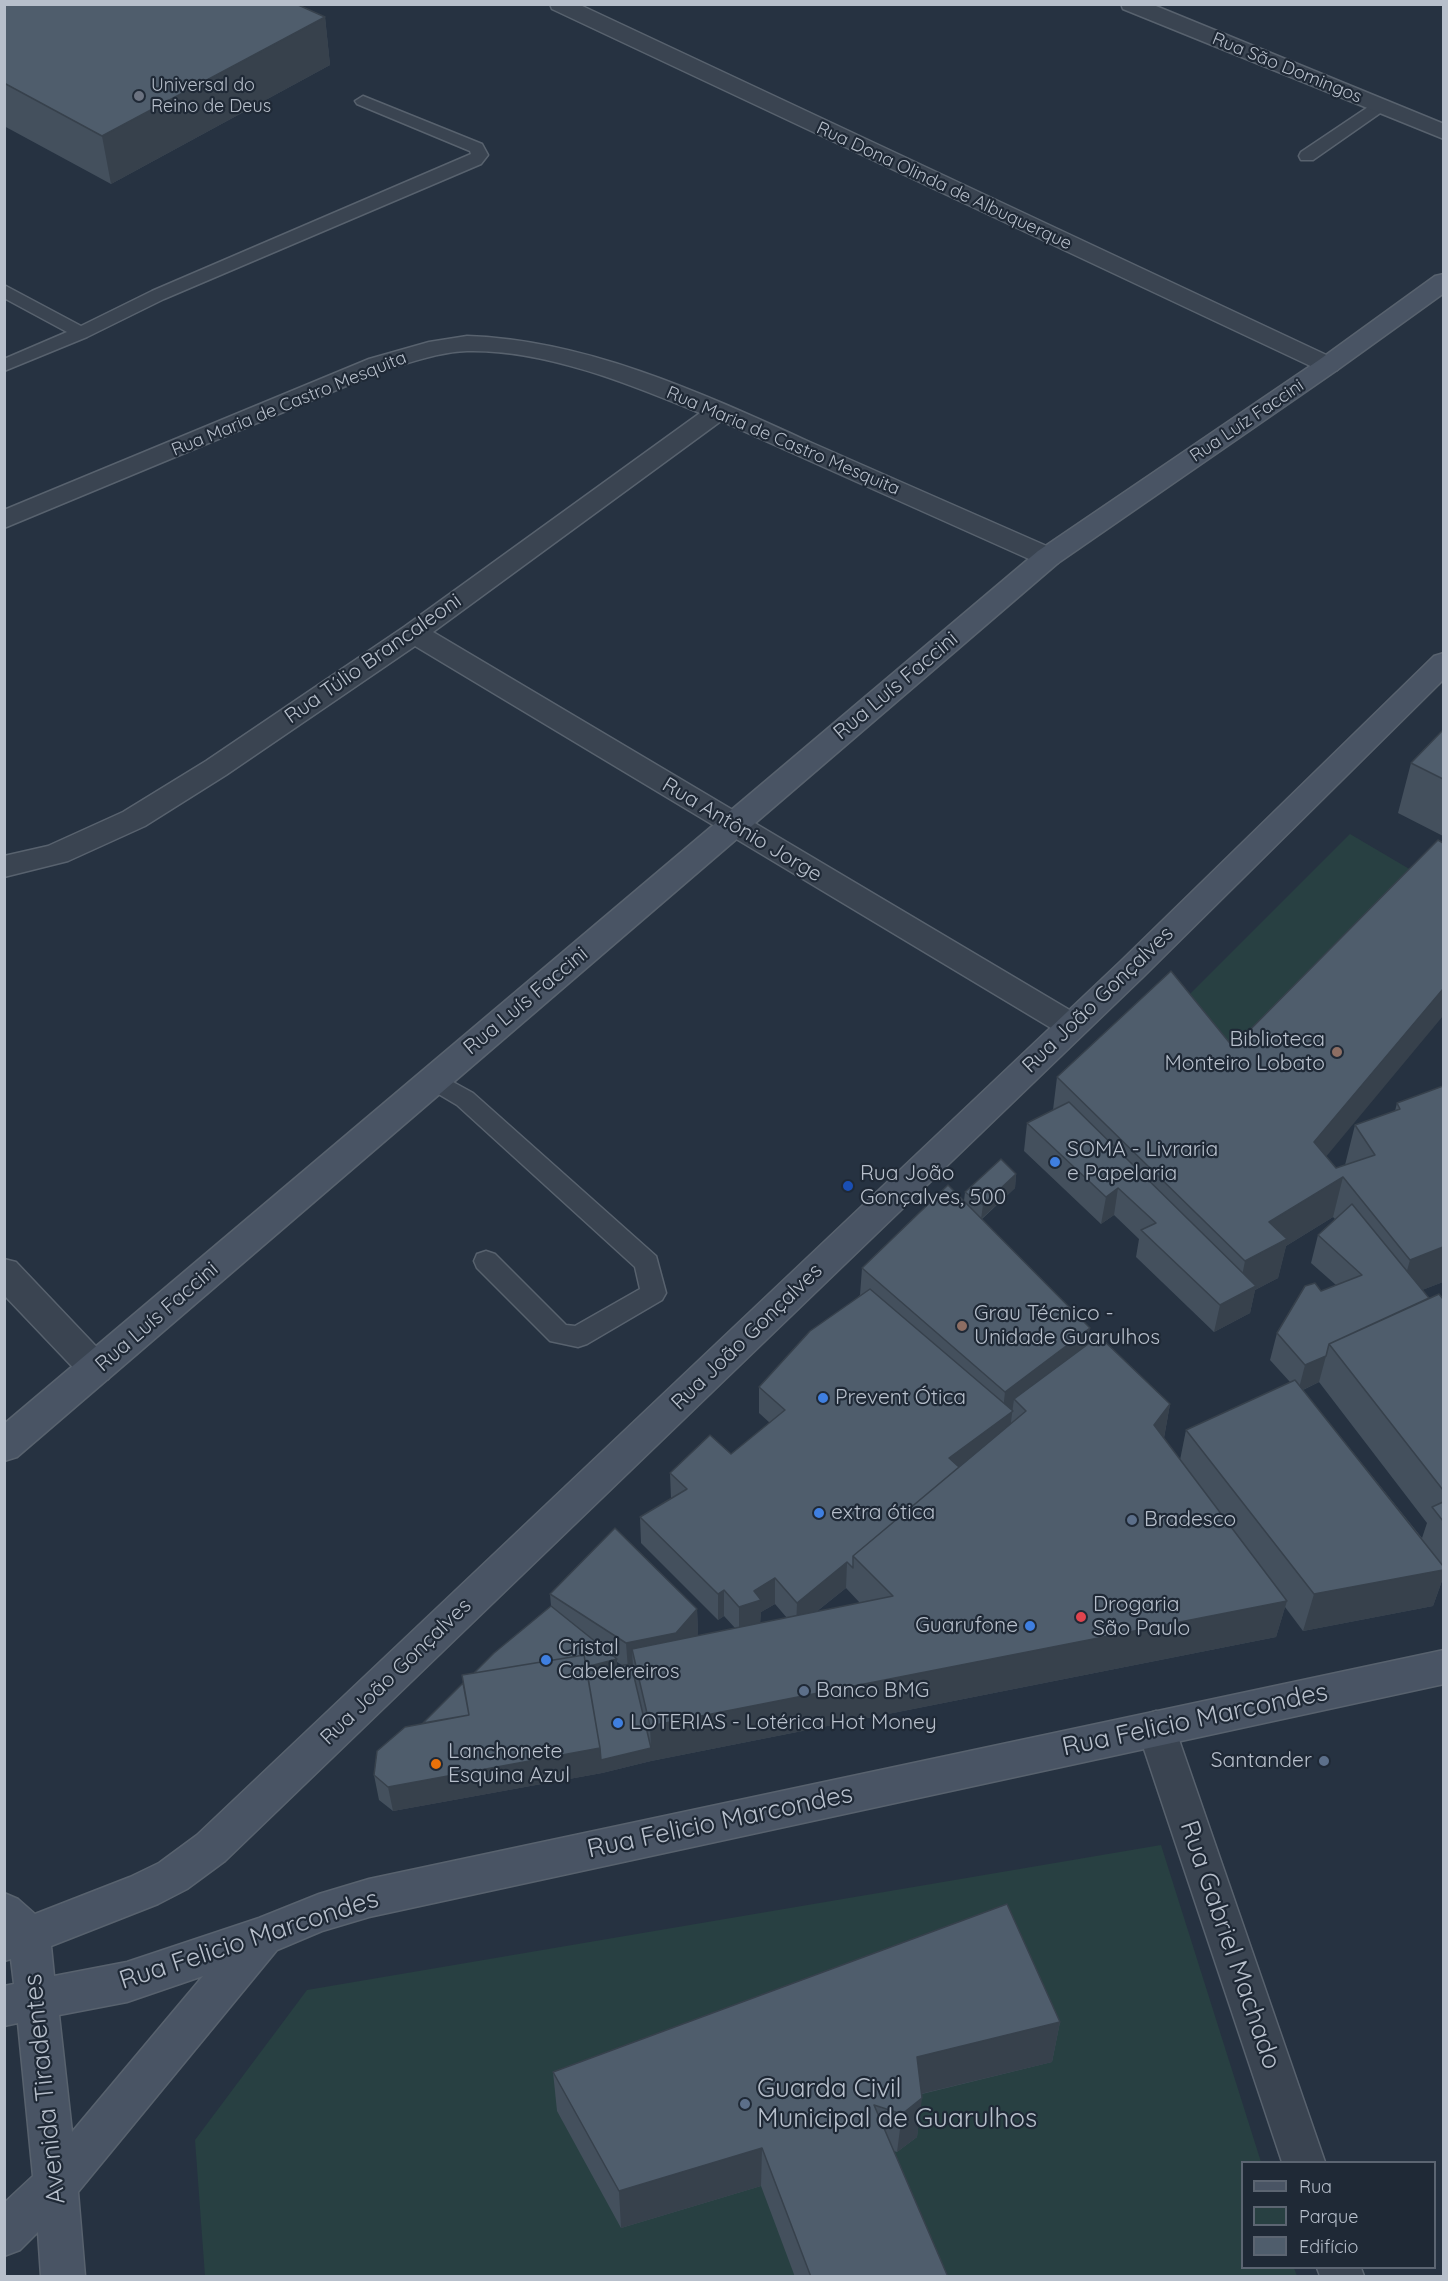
<!DOCTYPE html>
<html>
<head>
<meta charset="utf-8">
<style>
	body { margin:0 }
	#map { position:relative; width:1448px; height:2281px; overflow:hidden; background:#263241; font-family:Quicksand,sans-serif }
	canvas { display:block }
	.frame { position:absolute; inset:0; border:6px solid #b7bfcb; pointer-events:none }
	.legend { position:absolute; left:1241px; top:2161px; width:195px; height:108px; box-sizing:border-box; background:#1f2936; border:2px solid #5c6572; margin:0; padding:8px 10px; list-style:none; font-size:18px; color:#b7bfcb }
	.legend li { display:flex; align-items:center; gap:12px; height:30px }
	.legend b { width:30px; border:2px solid #5c6572 }
</style>
</head>
<body>
<div id="map">
<canvas width="1448" height="2281"></canvas>
<div class="frame"></div>
<ul class="legend">
<li><b style="height:8px;background:#495464"></b>Rua</li>
<li><b style="height:16px;background:#284042"></b>Parque</li>
<li><b style="height:16px;background:#4f5d6c"></b>Edifício</li>
</ul>
</div>
<script>
const context = document.querySelector('canvas').getContext('2d');
context.lineJoin = 'round';
function fill(path, color) {
  context.fillStyle = color;
  context.fill(path, 'evenodd');
}
function trace(path, color, width, dash) {
  context.strokeStyle = color;
  context.lineWidth = width;
  context.lineCap = dash ? 'butt' : 'round';
  context.setLineDash(dash || []);
  context.stroke(path);
}
function label(font, color, halo, rows, align = 'center') {
  context.font = font + ' Quicksand,sans-serif';
  context.lineWidth = 4.5;
  context.setLineDash([]);
  context.textBaseline = 'middle';
  context.strokeStyle = halo;
  context.fillStyle = color;
  for (const [text, x, y, turn = 0] of rows) {
    context.save();
    context.translate(x, y);
    context.rotate((+turn || 0) * Math.PI / 180);
    context.textAlign = isNaN(turn) ? turn : align;
    if (halo) context.strokeText(text, 0, 0);
    context.fillText(text, 0, 0);
    context.restore();
  }
}
fill(new Path2D(`
	M1350 834 1428 880 1225 1087 1188 996Z
	M1161 1845 1261 2162H1242V2268H1294L1297 2276H205L195 2140 307 1990Z`), '#284042');
const lane = new Path2D(`
	M363 96 482 144 488 155 481 164 164 299 87 337 4 371V359L67 332 4 298V285L81 326 152 291 471 154 470 151 357 104 355 101Z
	M1380 101 1386 103 1388 106 1386 109 1313 160H1301L1299 156 1301 152 1374 103Z
	M433 1071 473 1093 656 1256 666 1293 662 1300 587 1344 578 1347 550 1341 477 1268 474 1261 477 1254 486 1251 495 1254 566 1325 575 1326 640 1289 635 1267 457 1105 425 1086 421 1080 425 1074Z`);
const street = new Path2D(`
	M550 4H578L1337 360 1341 365 1337 370 1328 373 1319 370 552 9Z
	M1121 4H1151L1444 124V139L1123 9Z
	M467 336C588 340 704 394 812 443 894 479 976 515 1058 551L1062 557 1058 563 1048 565 1038 563 721 421 433 632 1083 1018 1088 1026 1083 1034 1072 1038 1061 1034 415 646 226 775 145 826 68 861 4 877V856L48 846 123 812 206 761 404 627 700 413C630 384 544 349 467 351 439 352 413 362 387 369L4 528V510L369 359 429 342Z
	M4 1259 16 1262 108 1359 114 1369 108 1379 96 1383 84 1379 4 1295Z
	M1156 1711 1170 1716 1175 1728 1325 2162H1282L1137 1728 1142 1716Z
	M1317 2268H1361L1364 2276H1320Z`);
const secondary = new Path2D(`
	M1444 274V293L1337 370 1058 563 17 1457 4 1461V1424L1038 551 1319 360 1435 276Z
	M1444 653V679L1143 977 225 1861 187 1889 158 1904 51 1946 54 1976 127 1962 259 1918 319 1894 369 1879 1444 1650V1684L369 1917 322 1931 277 1950 78 2192 85 2276H41L38 2232 20 2250 4 2256V2203L33 2176 18 2023 4 2026V1986L14 1984 11 1959 4 1961V1893L18 1899 35 1914 130 1877 159 1863 197 1835 1121 961 1434 656ZM203 1976 72 2132 59 2015 127 2002Z`);
trace(lane, '#58626e', 3);
trace(street, '#58626e', 3);
trace(secondary, '#58626e', 3);
fill(lane, '#3a4451');
fill(street, '#3a4451');
fill(secondary, '#495464');
fill(new Path2D(`
	M4 4 325 17 330 65 111 184 4 126Z
	M1443 730V836L1398 813 1411 763Z
	M1233 1047 1336 1168 1345 1165 1355 1125 1395 1111 1397 1103 1443 1086V1282L1422 1290 1429 1298 1443 1299V1578L1433 1606 1303 1631 1285 1607 1276 1637 651 1761 602 1773 393 1811 379 1800 374 1775 423 1723 474 1673 551 1606 550 1594 697 1609 698 1634 696 1636 735 1628 724 1616 718 1620 641 1543 640 1517 671 1499 670 1473 731 1454 770 1423 759 1413V1387L860 1295 862 1268 964 1201 965 1192 1016 1174 1015 1188 982 1219 1087 1345 1170 1404 1164 1438 1180 1460 1186 1430 1290 1382 1270 1360 1277 1333 1321 1291 1336 1285 1311 1263 1318 1235 1335 1219 1333 1217 1286 1246 1278 1278 1255 1290 1250 1313 1214 1332 1136 1257 1139 1239 1114 1215 1101 1224 1024 1151 1027 1123 1053 1110 1057 1077ZM1319 1382 1427 1523 1422 1538 1303 1390ZM846 1588 860 1603 816 1612ZM775 1604 787 1618 760 1623 761 1612ZM617 1662 622 1665 617 1666Z
	M1060 2022 1052 2062 922 2094 917 2137 897 2152 894 2151 948 2277H795L761 2186 621 2228 557 2111 553 2072Z`), '#44505d');
fill(new Path2D(`
	M325 17 330 65 111 184 102 136Z
	M1443 989V1016L1305 1182 1314 1142Z
	M1016 1174 1015 1188 981 1219 983 1205Z
	M1343 1177 1333 1217 1286 1246 1278 1278 1255 1290 1250 1313 1214 1332 1220 1305 1238 1296 1245 1261 1269 1222Z
	M1118 1188 1114 1215 1101 1224 1106 1197Z
	M1443 1247V1282L1399 1299 1410 1260Z
	M1090 1328 1084 1366 1014 1399 1009 1437 946 1485 949 1458 1002 1419 1005 1392Z
	M1326 1356 1319 1382 1298 1392 1305 1365Z
	M1170 1404 1163 1443 1154 1425Z
	M847 1562 846 1588 796 1628 797 1603Z
	M1443 1570V1578L1433 1606 1303 1631 1314 1594Z
	M775 1578V1604L761 1612 760 1626 739 1632V1607L754 1591Z
	M724 1590V1616L718 1620V1594Z
	M1287 1601 1276 1637 651 1761 602 1773 393 1811 388 1787 600 1748H651L650 1726Z
	M697 1609 698 1634 677 1658 632 1649 633 1667 628 1669 626 1643Z
	M617 1659V1672L585 1671V1668Z
	M1060 2022 1052 2062 912 2096 917 2057Z
	M922 2098 917 2137 897 2152 902 2114Z
	M762 2148 761 2186 621 2228 619 2191Z`), '#37414c');
const building = new Path2D(`
	M4 4H296L325 17 102 136 4 83Z
	M1443 730V779L1411 763Z
	M1438 840 1443 843V989L1314 1142 1336 1168 1375 1155 1355 1125 1400 1109 1397 1103 1443 1086V1247L1410 1260 1343 1177 1269 1222 1287 1239 1245 1261 1057 1077 1171 971 1233 1047Z
	M1069 1102 1256 1286 1220 1305 1141 1230 1156 1223 1118 1188 1106 1197 1027 1123Z
	M1001 1159 1016 1174 983 1205 965 1192Z
	M948 1185 1090 1328 1005 1392 862 1268Z
	M1352 1204 1429 1298 1329 1344 1326 1356 1305 1365 1277 1333 1305 1286 1315 1283 1321 1291 1362 1275 1318 1235Z
	M870 1289 1013 1411 949 1458 959 1467 853 1556V1568L847 1562 797 1603 775 1578 754 1591 761 1600 739 1607 724 1590 718 1594 640 1517 687 1489 670 1473 710 1435 731 1454 785 1410 759 1387 810 1331Z
	M1439 1294 1443 1299V1490L1329 1344Z
	M1099 1336 1170 1404 1154 1425 1287 1601 650 1726 632 1649 893 1596 853 1556 1026 1411 1014 1399Z
	M1295 1380 1443 1566V1570L1314 1594 1186 1430Z
	M1443 1502V1521L1432 1507Z
	M615 1528 697 1609 676 1633 626 1643 550 1594Z
	M551 1606 617 1659 586 1667 584 1655 474 1673 494 1653Z
	M584 1655 600 1748 388 1787 374 1775 377 1751 405 1727 469 1715 462 1675Z
	M631 1664 651 1748 601 1760 600 1748 587 1671Z
	M463 1683 469 1715 423 1723Z
	M1007 1904 1060 2022 917 2057 922 2098 902 2114 874 2105 948 2277H811L762 2148 619 2191 553 2072Z`);
fill(building, '#4f5d6c');
trace(building, '#37414c', 1.5);
for (const [x, y, r, color] of [
	[139,96,6,"#6b7280"],
	[1337,1052,6,"#8d6e63"],
	[1055,1162,6,"#3f7fe0"],
	[848,1186,6,"#1a4fb4"],
	[962,1326,6,"#8d6e63"],
	[823,1398,6,"#3f7fe0"],
	[819,1513,6,"#3f7fe0"],
	[1132,1520,6,"#5c6f8a"],
	[1081,1617,6,"#e0444e"],
	[1030,1626,6,"#3f7fe0"],
	[546,1660,6,"#3f7fe0"],
	[804,1691,6,"#5c6f8a"],
	[618,1723,6,"#3f7fe0"],
	[1324,1761,6,"#5c6f8a"],
	[436,1764,6,"#e8710a"],
	[745,2104,6,"#5c6f8a"]
]) {
  const dot = new Path2D();
  dot.arc(x, y, r, 0, 2 * Math.PI);
  context.fillStyle = color;
  context.fill(dot);
  trace(dot, '#1f2936', 2);
}
label('18px', '#b7bfcb', '#1f2936', [
	["Rua São Domingos",1287,68,22],
	["Rua Dona Olinda de Albuquerque",944,186,25],
	["Rua Maria de Castro Mesquita",289,404,-22],
	["Rua Luíz Faccini",1247,421,-34],
	["Rua Maria de Castro Mesquita",783,441,23]
]);
label('18px', '#b7bfcb', '#1f2936', [
	["Universal do",151,86],
	["Reino de Deus",151,107]
], 'left');
label('21px', '#b7bfcb', '#1f2936', [
	["Rua Túlio Brancaleoni",373,659,-35],
	["Rua Luís Faccini",896,686,-40],
	["Rua Antônio Jorge",742,830,31],
	["Rua João Gonçalves",1098,1000,-44],
	["Rua Luís Faccini",526,1001,-40],
	["Rua Luís Faccini",157,1317,-41],
	["Rua João Gonçalves",747,1337,-44],
	["Rua João Gonçalves",396,1672,-44]
]);
label('21px', '#b7bfcb', '#1f2936', [
	["Biblioteca",1325,1040,"right"],
	["Monteiro Lobato",1325,1064,"right"],
	["SOMA - Livraria",1067,1150],
	["e Papelaria",1067,1174],
	["Rua João",860,1174],
	["Gonçalves, 500",860,1198],
	["Grau Técnico -",974,1314],
	["Unidade Guarulhos",974,1338],
	["Prevent Ótica",835,1398],
	["extra ótica",831,1513],
	["Bradesco",1144,1520],
	["Drogaria",1093,1605],
	["São Paulo",1093,1629],
	["Guarufone",1018,1626,"right"],
	["Cristal",558,1648],
	["Cabelereiros",558,1672],
	["Banco BMG",816,1691],
	["LOTERIAS - Lotérica Hot Money",630,1723],
	["Lanchonete",448,1752],
	["Esquina Azul",448,1776],
	["Santander",1312,1761,"right"]
], 'left');
label('26px', '#b7bfcb', '#1f2936', [
	["Rua Felicio Marcondes",1195,1720,-12],
	["Rua Felicio Marcondes",720,1822,-12],
	["Rua Felicio Marcondes",249,1940,-18],
	["Rua Gabriel Machado",1230,1945,71],
	["Avenida Tiradentes",45,2089,-96]
]);
label('26px', '#b7bfcb', '#1f2936', [
	["Guarda Civil",757,2089],
	["Municipal de Guarulhos",757,2119]
], 'left');
</script>
</body>
</html>
